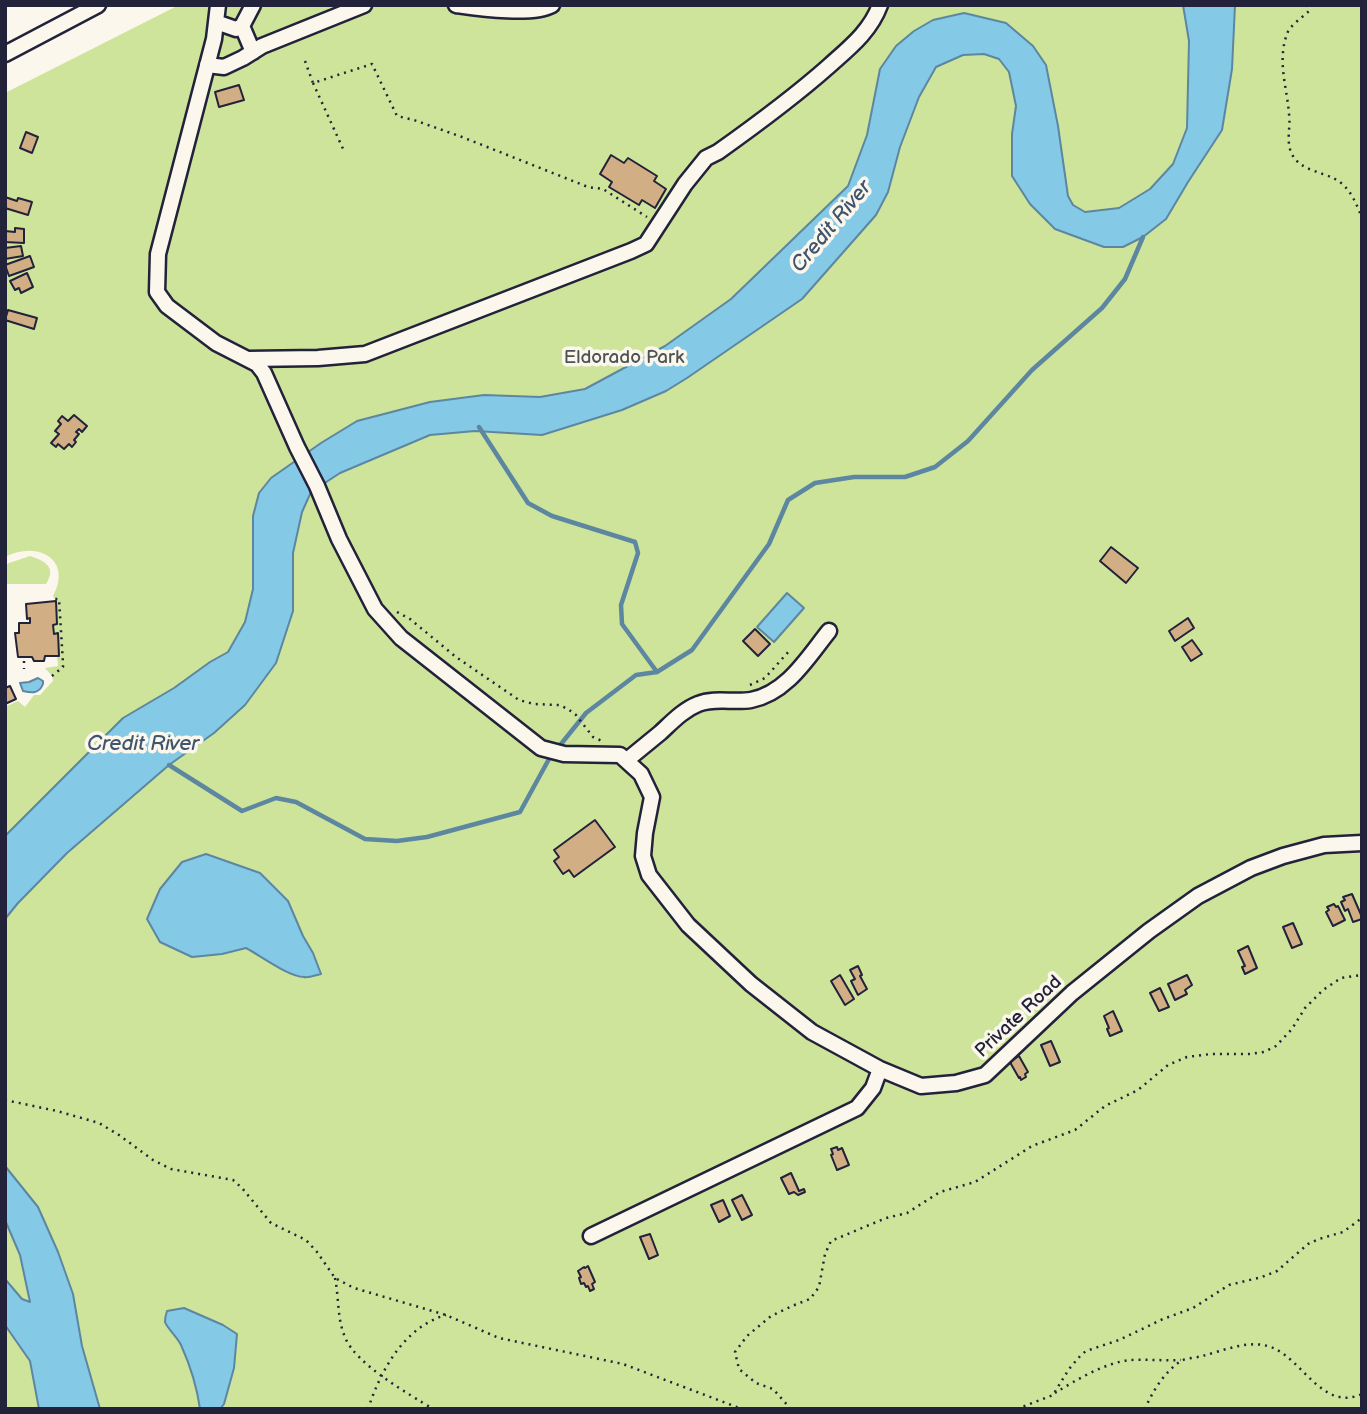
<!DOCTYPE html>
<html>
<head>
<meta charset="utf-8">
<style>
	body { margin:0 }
	#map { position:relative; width:1367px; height:1414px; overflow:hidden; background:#fbf7ec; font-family:"Balsamiq Sans",sans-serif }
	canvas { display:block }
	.frame { position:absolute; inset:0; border:7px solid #22223b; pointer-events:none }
</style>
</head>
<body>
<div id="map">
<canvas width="1367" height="1414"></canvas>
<div class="frame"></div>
</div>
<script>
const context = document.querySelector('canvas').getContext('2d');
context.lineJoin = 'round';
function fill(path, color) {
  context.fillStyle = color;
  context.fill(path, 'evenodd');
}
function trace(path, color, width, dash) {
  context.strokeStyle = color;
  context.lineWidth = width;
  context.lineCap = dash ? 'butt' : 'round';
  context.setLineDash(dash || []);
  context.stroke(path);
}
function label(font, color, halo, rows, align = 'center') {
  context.font = font + ' "Balsamiq Sans",sans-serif';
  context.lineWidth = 7;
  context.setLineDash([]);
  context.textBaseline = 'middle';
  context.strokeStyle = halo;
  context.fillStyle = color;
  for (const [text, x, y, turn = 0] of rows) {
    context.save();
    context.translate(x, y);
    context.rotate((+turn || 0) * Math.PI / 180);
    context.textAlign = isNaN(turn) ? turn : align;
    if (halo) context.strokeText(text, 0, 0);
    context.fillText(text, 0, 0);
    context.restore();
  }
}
fill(new Path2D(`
	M179 5H1362V1409H5V707L18 701 25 707 34 695H40L53 681 52 676 45 668 58 666 57 656 59 655 58 634H54L53 625 57 624 56 601 53 596C73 559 37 540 5 557V93Z
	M30 556C45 561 57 567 46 584H5V566L9 563Z`), '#cde49a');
const water = new Path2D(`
	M1183 5H1235L1232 69 1222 130 1188 182 1166 219 1143 237 1123 247H1104L1055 229 1030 204 1012 176V134L1016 106 1009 72 999 59 984 54 963 55 936 67 919 97 900 147 888 192 876 215 802 299 687 378 666 391 622 410 542 435 475 431 430 435 340 473 311 492 302 512 293 553V611L276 663 245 705 214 733 169 765 67 853 18 903 5 919V836L123 718 174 688 210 662 228 652 245 622 253 589V516L259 493 271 478 321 443 357 421 430 402 484 395 540 397 585 389 665 346 731 299 848 186 867 135 880 69 896 46 914 31 933 20 964 13 1006 23 1033 46 1046 65 1058 126 1068 196 1073 205 1085 212 1119 208 1150 189 1173 164 1187 128 1189 41Z
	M787 593 804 608 774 642 757 627Z
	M38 678 43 681V684C39 694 32 693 23 691L20 683 29 682Z
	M206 854 260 873 288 901 303 936 313 953 321 974C316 975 309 978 304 977 289 977 261 956 246 948L222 954 192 957 160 942 147 919 160 889 182 862Z
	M5 1166 38 1207 58 1252 73 1294 82 1346 100 1409H39L30 1361 5 1325V1279L22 1299 30 1302 20 1255 5 1220Z
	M184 1308 223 1325 237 1334 234 1368 224 1404 220 1409H200C197 1387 190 1365 181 1345 178 1338 167 1328 165 1322 165 1319 166 1314 167 1311Z`);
fill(water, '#84c9e5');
trace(water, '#5d86a1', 2);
trace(new Path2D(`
	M479 427 528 503 552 516 635 542 638 553 621 605 622 624 657 672
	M169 765 242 811 276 798 296 802 365 839 397 841 427 837 520 812 549 759 586 713 636 675 657 672 692 650 769 544 788 500 815 483 854 477H905L935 467 968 441 1032 370 1102 308 1125 279 1143 237`), '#5d86a1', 4.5);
const building = new Path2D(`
	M239 85 244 100 219 107 215 92Z
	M26 132 38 137 32 153 20 148Z
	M611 155 624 163 628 158 657 176 654 181 666 189 655 208 642 200 639 205 609 187 612 182 600 174Z
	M5 197 17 201 18 198 32 202 28 215 5 208Z
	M15 228 24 229V243L5 242V231L15 232Z
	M21 246 23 256 5 259V248Z
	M30 256 34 267 9 276 5 265Z
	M27 273 33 287 21 293 19 288 15 290 10 281Z
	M8 310 37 318 34 329 5 320Z
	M74 415 87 426 82 432 79 429 76 432 79 434 74 440 76 442 72 447 69 444 64 449 58 444 56 447 51 443 59 434 55 431 61 424 58 421 62 416 68 421Z
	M1111 547 1138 568 1126 583 1100 561Z
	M56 601 57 624 53 625 54 634 58 633 59 656H45L44 661H34L32 657H18L15 633H19V623H30V618L27 619 26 604Z
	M1188 618 1194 628 1175 641 1169 631Z
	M755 629 770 644 758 656 743 641Z
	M1192 640 1202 654 1191 661 1182 647Z
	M10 686 16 699 5 704V688Z
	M595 820 615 847 574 877 569 870 563 874 554 861 559 857 554 850Z
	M1352 894 1362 917V919L1353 922 1348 909 1345 911 1341 902 1345 900 1343 897Z
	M1334 904 1336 907 1338 906 1345 920 1333 926 1326 912 1329 910 1327 907Z
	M1293 923 1302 944 1292 948 1283 927Z
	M1248 946 1257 968 1245 974 1242 967 1245 966 1238 951Z
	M858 966 862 975 860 976 867 989 858 995 851 981 855 979 850 970Z
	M840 975 854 999 845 1005 831 981Z
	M1187 975 1192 985 1185 990 1187 994 1175 1000 1168 984Z
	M1160 988 1169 1007 1159 1011 1150 993Z
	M1113 1011 1122 1031 1110 1036 1107 1029 1109 1028 1104 1016Z
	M1051 1041 1060 1062 1050 1066 1041 1045Z
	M1019 1056 1028 1072 1025 1074 1026 1077 1021 1080 1020 1077 1019 1078 1011 1064V1061Z
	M837 1147 838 1150 842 1148 849 1165 837 1170 831 1155 833 1154 831 1149Z
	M791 1173 799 1191 804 1189 805 1192 798 1195 794 1192 789 1194 781 1178Z
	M742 1195 752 1215 742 1220 732 1200Z
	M723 1200 730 1216 719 1222 711 1205Z
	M650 1234 658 1255 649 1259 640 1237Z
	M588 1266 595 1282 592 1284 594 1289 590 1291 588 1286 586 1287 584 1283 581 1284 579 1278 581 1277 578 1271 584 1267 585 1268Z`);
fill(building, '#d1ae83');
trace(building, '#22223b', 2);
const minor = new Path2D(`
	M218 5 214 39 158 254 157 292 167 306 216 343 257 364 264 373 297 447 317 486 339 539 375 609 401 638 541 748 564 754 620 755 641 774 652 797 645 833 643 856 649 875 688 925 751 984 812 1032 880 1069 921 1086 956 1083 985 1075 1072 993 1149 931 1198 896 1251 868 1283 856 1324 845 1362 843
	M456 5C478 8 533 16 552 5
	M216 22 236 29 242 26 253 5
	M242 26 253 52
	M5 54 98 5
	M207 65 224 67 243 58 262 46 364 5
	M248 359 318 358 365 354 631 251 646 244 685 184 706 158 718 152C756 125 794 97 829 66 849 48 870 32 880 5
	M627 760C638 751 649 742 660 733 672 722 683 710 698 704 715 697 734 703 751 700 787 693 808 657 829 631
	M591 1236 857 1108 873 1088 880 1069`);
trace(minor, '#22223b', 19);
trace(new Path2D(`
	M1307 5 1309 11C1302 18 1290 25 1287 34 1277 61 1287 87 1289 114 1291 128 1285 143 1293 156 1301 170 1322 172 1335 179 1350 187 1356 203 1362 218
	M305 61 313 83 372 64 397 116 414 120 462 137 588 187 603 189 647 217
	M313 83 344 151
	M397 612 410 619 456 657 519 700 534 704 559 705 568 709 576 715 593 737 602 741
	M24 661V669
	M52 676 63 667V663L59 599H54
	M750 685 765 678 790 650
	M5 1100 57 1111 99 1123 119 1135 153 1160 171 1169 233 1180 242 1188 271 1223 306 1240 317 1252 335 1278 354 1288 446 1315 499 1338 623 1364 742 1409
	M335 1278C339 1297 337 1319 345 1337 355 1364 409 1394 433 1409
	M1055 1393C1076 1380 1106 1362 1131 1360 1148 1359 1164 1361 1181 1360
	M368 1409C381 1370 404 1327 446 1315
	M465 1409 467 1408
	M791 1409 773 1389 756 1383 739 1369 735 1352 747 1336 771 1316 792 1306 810 1299 819 1287 825 1254 831 1241 886 1218 907 1213 940 1192 975 1182 1032 1146 1075 1130 1105 1106 1138 1090 1168 1065 1187 1057 1211 1054H1249L1264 1052 1276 1046 1292 1029 1305 1008 1323 990 1341 978 1362 975
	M1017 1409 1053 1395 1069 1369 1081 1355 1086 1351 1119 1340 1163 1319 1193 1308 1229 1285 1262 1277 1277 1271 1308 1244 1319 1239 1343 1232 1362 1218
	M1145 1409C1152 1392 1165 1371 1181 1361 1186 1358 1195 1358 1202 1356 1223 1351 1248 1339 1271 1347 1303 1359 1322 1412 1362 1394`), '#22223b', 2.5, [2, 5]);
trace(minor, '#fbf7ec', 14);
label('19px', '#4d5253', '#fbf7ec', [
	["Eldorado Park",624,358]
]);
label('19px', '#22223b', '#fbf7ec', [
	["Private Road",1019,1017,-43]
]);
label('italic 21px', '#3f546e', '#fbf7ec', [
	["Credit River",832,227,-50],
	["Credit River",143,745]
]);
</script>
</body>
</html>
